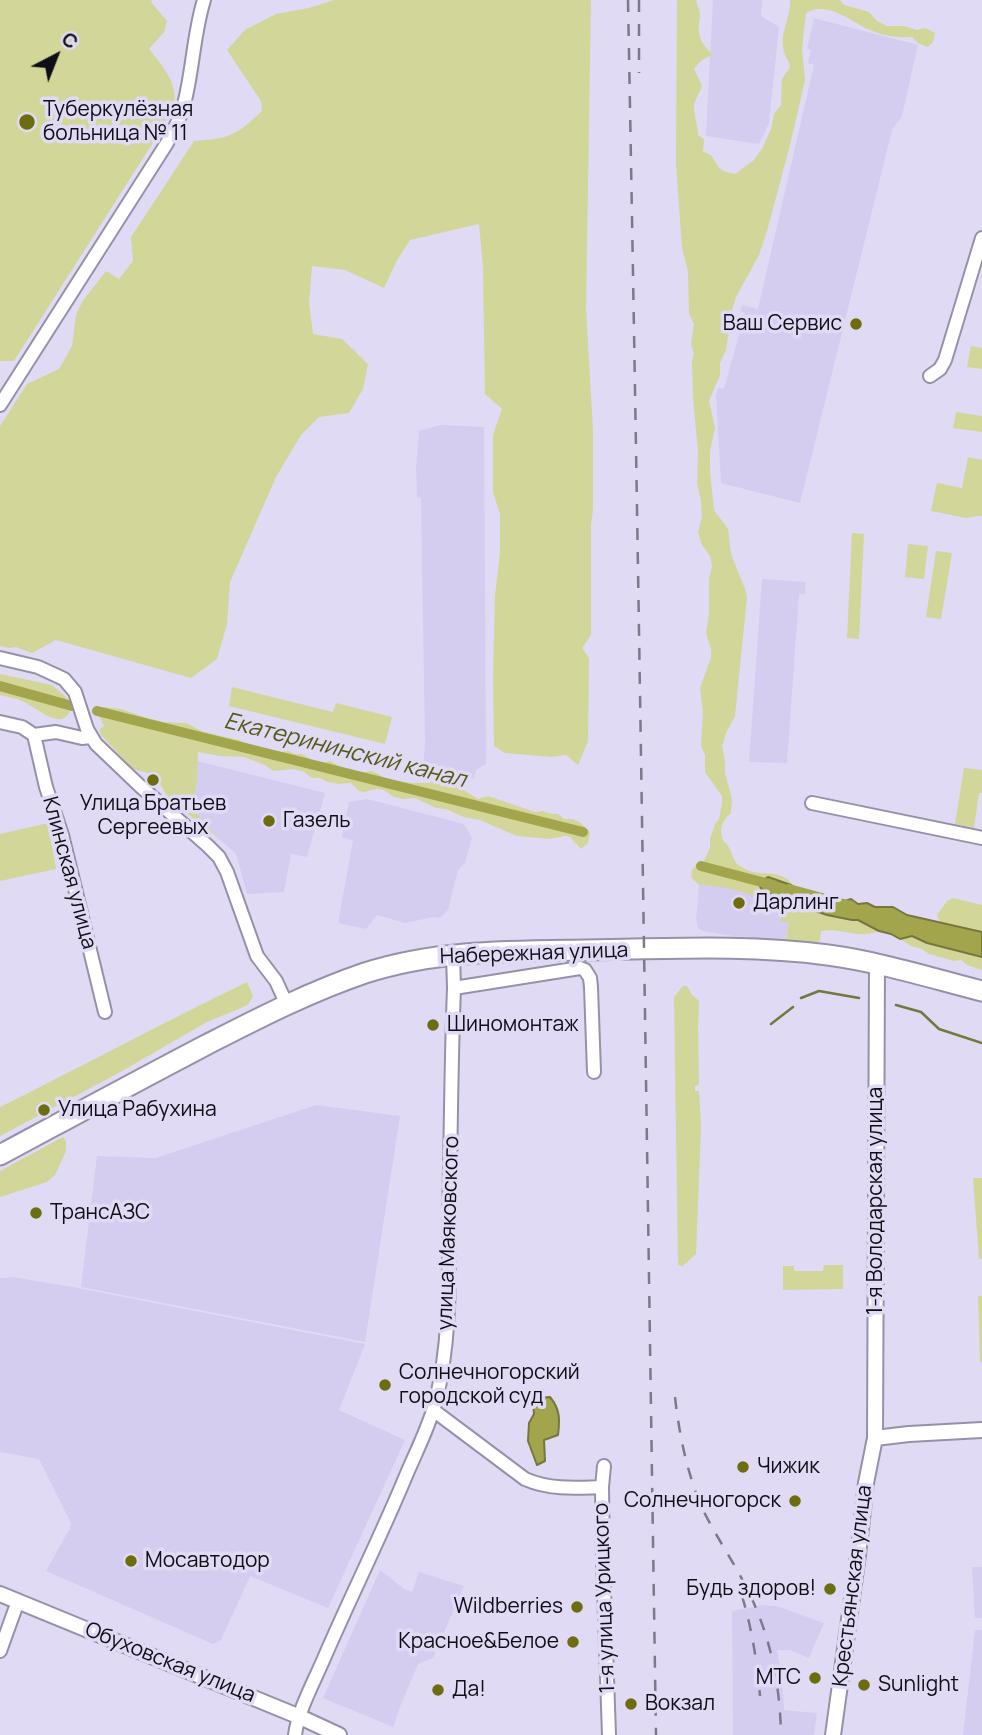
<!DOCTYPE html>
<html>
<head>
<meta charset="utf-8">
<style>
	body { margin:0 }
	#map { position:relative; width:982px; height:1735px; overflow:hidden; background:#e0daf5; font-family:Manrope,sans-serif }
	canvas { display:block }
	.north { position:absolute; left:21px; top:21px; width:70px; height:70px; -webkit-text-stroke:5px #e0daf5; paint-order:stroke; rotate:42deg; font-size:19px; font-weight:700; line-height:28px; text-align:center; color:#0f0d16 }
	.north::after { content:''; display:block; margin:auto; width:24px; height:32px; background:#0f0d16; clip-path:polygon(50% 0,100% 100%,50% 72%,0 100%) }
</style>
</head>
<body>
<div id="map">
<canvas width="982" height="1735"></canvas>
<div class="north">С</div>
</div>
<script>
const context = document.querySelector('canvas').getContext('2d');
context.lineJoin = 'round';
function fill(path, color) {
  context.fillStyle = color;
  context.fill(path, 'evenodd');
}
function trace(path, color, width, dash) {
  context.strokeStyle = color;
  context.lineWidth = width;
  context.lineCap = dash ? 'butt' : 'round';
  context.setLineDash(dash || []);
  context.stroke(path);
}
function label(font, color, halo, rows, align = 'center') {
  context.font = font + ' Manrope,sans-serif';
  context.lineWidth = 7;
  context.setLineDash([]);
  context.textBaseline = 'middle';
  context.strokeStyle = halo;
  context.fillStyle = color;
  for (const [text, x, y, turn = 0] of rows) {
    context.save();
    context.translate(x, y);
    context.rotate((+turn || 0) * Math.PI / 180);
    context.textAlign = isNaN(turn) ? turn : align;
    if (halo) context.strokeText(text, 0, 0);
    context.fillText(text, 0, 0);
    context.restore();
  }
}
fill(new Path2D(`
	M713 0H762L761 16 779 27 769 123 759 144 706 136Z
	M814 18 918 45 902 116 892 130 800 503 721 483 716 395 718 388 724 389 745 313 740 311 742 305 758 309 814 65 808 63 811 50 807 49Z
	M441 425 484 427 486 764 476 770 474 779 437 773V770L423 768 425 743 421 498 417 497 416 468 419 431Z
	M762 579 806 582 805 594H799L787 763 749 762Z
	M197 761 325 793 307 857 291 854 284 892 247 894 236 854 218 838 191 808 197 781Z
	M367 799 464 824 472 838 465 863 458 870 448 910 440 918 434 917 405 923 377 915 366 929 338 923 353 841 342 837 349 802Z
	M699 885H716L742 891 766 900 782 911 789 923 786 941 733 936 703 931 698 928 696 920Z
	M316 1105 400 1116 365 1342 81 1287 97 1156 156 1158Z
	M12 1277 78 1288 365 1344 339 1410 405 1440 328 1608 250 1576 221 1640 213 1644 46 1571 70 1528 71 1523 39 1459 0 1452V1278Z
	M972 1567H982V1618H975Z
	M380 1570 404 1589 412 1592 419 1572 464 1586 433 1658 418 1664 400 1707 393 1727 323 1698Z
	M764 1605 777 1606 824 1623 809 1658 790 1650H777L782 1678 784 1710 817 1713 814 1735H733L732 1611Z
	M975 1630H982V1735H963Z`), '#d5cdef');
fill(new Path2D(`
	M0 0H152L151 2 167 21 164 32 149 49C161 64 178 83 174 104 172 113 163 124 159 133L14 361H0Z
	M334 0H591L586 308 593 431V510L591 524V635L582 648 589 658 588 741 578 765 566 755 551 757 505 753 494 746 493 679 495 596 500 552V514L493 492V435L502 409 485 394 483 267 479 224 410 240 396 262 384 288 345 270 312 266 309 303 313 334 342 339 368 364 363 389 349 413 319 417 301 435 276 477 230 582 227 624 217 659 191 678 56 640 32 653 16 647 8 648 0 646V426L27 384 59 369 72 346 76 315 82 302 106 271 119 279 133 261 131 237 194 141C229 139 237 135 262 111L261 101 227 50 245 30 276 14 309 8Z
	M677 0H696C697 6 701 12 700 17 700 19 699 21 699 23 697 37 703 47 714 55 705 57 700 61 694 69L702 86C700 92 696 98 694 104 693 110 698 127 698 135L704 139 703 152 711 155C720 169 717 170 735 174L754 160 762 149 771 129 774 114 781 105 782 79 790 67C789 61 785 57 784 51 779 34 791 17 790 0H840L844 5 869 12 877 21 887 26H904L917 30 925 28 935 33 933 42 928 47 918 43 912 37C898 38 885 36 872 31 852 23 828 0 806 13L802 48 805 80 790 145 767 231 759 255 736 297 732 310 726 350 720 363V375L709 401 715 428 710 451V471L714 510 728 529 731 554 745 589 747 597 735 716 727 731 722 746 725 761V773L732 799 731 813C722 820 718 831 724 842 725 843 727 844 728 846 734 855 731 861 743 868 763 880 780 864 797 890L791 885 779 880 767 894 786 897 793 901 827 915 858 920 879 931C856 940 844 927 821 931L820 941 815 943 786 941 789 923 780 921 782 911 766 906V900C742 892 724 885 699 885L691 877 692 870 696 865 704 861 710 848V839L715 824 719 819 722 803V796L705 772V755L701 746 703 713 700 688 711 658V649L706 633 709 614V579L712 566 710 556 702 545 698 532 702 517 701 501 697 483 698 453 693 397 692 361 694 353 691 344 694 324 689 314 688 271 682 248 676 163Z
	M971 346 982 348V369L967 367Z
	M956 412 982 416V432L953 428Z
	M968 457 982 460V516H977L966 518 931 511 937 483 962 488Z
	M852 533 864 534 859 639 847 638Z
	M908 544 928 546 924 579 905 577Z
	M936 551 952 553 941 619 926 617Z
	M0 674 52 685 65 696 72 706C64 735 38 708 22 701 15 698 7 697 0 695Z
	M232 687 333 712 336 703 392 717 385 744 229 706Z
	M105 707 121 709 144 717 163 722 186 723 204 732 239 740 252 746H258L276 752 289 751 294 754H302L315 762 322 763 330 761 346 770 357 773 372 771 389 780 412 783H429L435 780 459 787 478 799 488 796 535 812 543 811 551 814H558L564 819H573L581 823 590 832 588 843 581 849 570 837 565 836 550 839 517 836 480 820 464 817 446 809 436 808 415 798 402 799 394 797 384 790 376 789 364 792 359 791 351 783 339 784 328 782 319 778H312L304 772 294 769 273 771 265 765 244 757 220 756 198 752 197 781 192 808 218 838 169 799 160 784 148 773 133 769 101 735 100 729 104 726 97 711 98 708Z
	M964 768 982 770V793H979L974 828 955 824Z
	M48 823 56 869 0 881V834Z
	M953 898 982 905V932L940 922 937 915 947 901Z
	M912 936 927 943 982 957V970L967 965 961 960 954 961 929 954 922 949 911 946 900 939Z
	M247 982 253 996 248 1005 207 1022 115 1075 0 1136V1107C83 1066 164 1022 247 982Z
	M683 986H687L692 995 699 1001 698 1028 699 1085 695 1086V1091H699L701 1126 696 1254 683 1266 678 1265 674 997Z
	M63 1137 66 1141V1151L55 1175 47 1182 0 1197V1171Z
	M973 1178H982V1259H979Z
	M824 1265H843V1289L783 1290V1266H794V1271H823Z
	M978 1296H982V1362H980Z`), '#d2d698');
const water = new Path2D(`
	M768 877 791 885 801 894 814 898H820L836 904 851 899 858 904 867 903 875 907H893L907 915 982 932V957L927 943 912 936 900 939 891 934 879 931 858 920H852L827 915 804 907 786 897 767 894 762 890 759 884 763 880Z
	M550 1397C560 1409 560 1419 558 1435L544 1440 545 1461 537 1465 528 1441 529 1423 534 1414 533 1403 536 1398Z`);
fill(water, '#a2a54c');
trace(water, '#76773c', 2);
trace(new Path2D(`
	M801 998 819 991 859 998
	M896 1005 921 1012 939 1029 982 1043
	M771 1024 793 1007`), '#76773c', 2.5);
trace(new Path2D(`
	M0 686 72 706
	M97 711 583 832
	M701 866 773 885
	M789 889 851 906`), '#a2a54c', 10);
const minor = new Path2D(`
	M930 376 940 369 945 360 982 238
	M0 405 167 143C173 132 179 121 183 108 193 73 193 35 204 0
	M0 658 38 667 64 679 75 692 87 729 96 744 140 786 208 846 219 857 227 872 257 956 276 981 287 1005
	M0 722 22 727 34 735 56 732 82 738 90 737
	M34 735 46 787 62 835 105 1012
	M812 803 982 838
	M454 988 580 968 585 970 590 978 591 987 594 1072
	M433 1410 525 1479C550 1490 576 1488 602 1487L603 1560 609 1735
	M602 1487 604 1466
	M0 1651 18 1601
	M295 1735C298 1710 315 1680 325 1656 351 1596 380 1538 405 1478 415 1454 428 1429 435 1404 451 1342 449 1278 449 1215 451 1139 451 1063 454 988L453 954`);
const tertiary = new Path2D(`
	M875 1438 909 1434 982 1430
	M0 1594 300 1717 339 1735
	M833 1735 858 1555 866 1483 875 1438 877 963`);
const primary = new Path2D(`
	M0 1155C69 1118 137 1081 206 1045 257 1019 309 992 365 973 436 950 510 951 584 950 665 949 747 944 828 955 880 962 931 978 982 991`);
trace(minor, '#9690a9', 16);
trace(tertiary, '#9690a9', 18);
trace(primary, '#9690a9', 23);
trace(minor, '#fff', 12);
trace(tertiary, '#fff', 14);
trace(primary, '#fff', 19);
trace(new Path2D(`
	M628 0C639 578 647 1157 656 1735
	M639 0V73
	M675 1397C679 1433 686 1467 699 1501 711 1529 729 1554 743 1581 769 1629 780 1681 781 1735
	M742 1596C752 1629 757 1661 760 1696`), '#7d798b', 2.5, [12, 12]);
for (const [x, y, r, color] of [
	[27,122,9,"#6b6d0f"],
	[856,324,7,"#6b6d0f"],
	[153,780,7,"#6b6d0f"],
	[269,821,7,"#6b6d0f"],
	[739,903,7,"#6b6d0f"],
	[433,1025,7,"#6b6d0f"],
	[44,1110,7,"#6b6d0f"],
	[36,1213,7,"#6b6d0f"],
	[385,1385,7,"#6b6d0f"],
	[743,1467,7,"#6b6d0f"],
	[795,1501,7,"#6b6d0f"],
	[131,1561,7,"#6b6d0f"],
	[830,1589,7,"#6b6d0f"],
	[577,1607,7,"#6b6d0f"],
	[573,1642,7,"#6b6d0f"],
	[815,1678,7,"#6b6d0f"],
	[864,1685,7,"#6b6d0f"],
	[438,1690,7,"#6b6d0f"],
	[631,1704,7,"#6b6d0f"]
]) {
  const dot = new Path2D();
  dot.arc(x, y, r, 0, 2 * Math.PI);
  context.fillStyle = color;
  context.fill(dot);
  trace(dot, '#e0daf5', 2.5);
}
label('21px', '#0f0d16', '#e0daf5', [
	["Туберкулёзная",43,110],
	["больница № 11",43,134],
	["Ваш Сервис",842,324,"right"],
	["Улица Братьев",153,804,"center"],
	["Сергеевых",153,828,"center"],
	["Газель",283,821],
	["Дарлинг",753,903],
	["Шиномонтаж",447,1025],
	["Улица Рабухина",58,1110],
	["ТрансАЗС",50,1213],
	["Солнечногорский",399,1373],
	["городской суд",399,1397],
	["Чижик",757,1467],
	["Солнечногорск",781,1501,"right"],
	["Мосавтодор",145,1561],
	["Будь здоров!",816,1589,"right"],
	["Wildberries",563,1607,"right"],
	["Красное&Белое",559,1642,"right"],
	["МТС",801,1678,"right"],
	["Sunlight",878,1685],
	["Да!",452,1690],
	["Вокзал",645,1704]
], 'left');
label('21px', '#0f0d16', '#e0daf5', [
	["Клинская улица",69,873,75],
	["Набережная улица",534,954,-2],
	["1-я Володарская улица",876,1201,-90],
	["улица Маяковского",449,1233,-88],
	["Крестьянская улица",853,1586,-83],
	["1-я улица Урицкого",605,1598,-92],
	["Обуховская улица",170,1663,22]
]);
label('italic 23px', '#575917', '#e0daf5', [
	["Екатерининский канал",345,751,14]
]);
</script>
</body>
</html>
